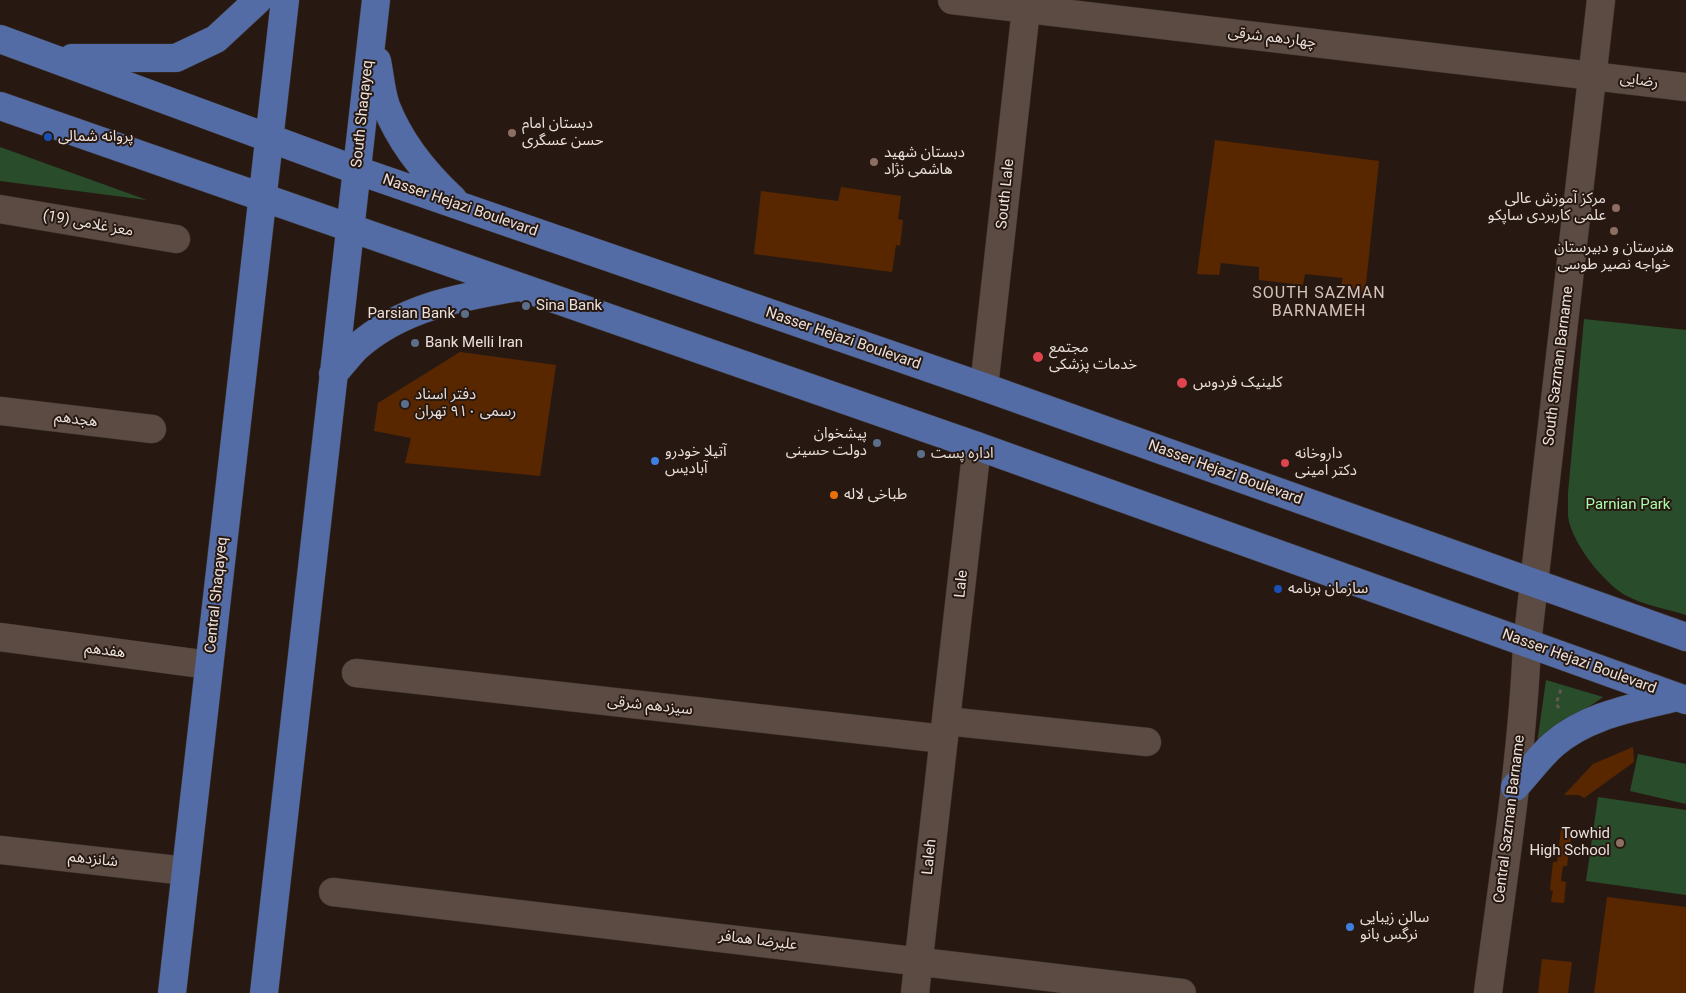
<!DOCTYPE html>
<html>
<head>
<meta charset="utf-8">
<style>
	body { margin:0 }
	canvas { display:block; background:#271912 }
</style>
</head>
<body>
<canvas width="1686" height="993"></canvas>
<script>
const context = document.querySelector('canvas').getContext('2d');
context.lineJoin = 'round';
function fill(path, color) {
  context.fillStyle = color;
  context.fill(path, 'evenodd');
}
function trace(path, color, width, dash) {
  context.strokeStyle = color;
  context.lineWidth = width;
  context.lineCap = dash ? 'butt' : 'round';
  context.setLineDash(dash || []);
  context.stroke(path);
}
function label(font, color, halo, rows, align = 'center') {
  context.font = font + ' Roboto,"Noto Sans Arabic",sans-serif';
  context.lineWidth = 4;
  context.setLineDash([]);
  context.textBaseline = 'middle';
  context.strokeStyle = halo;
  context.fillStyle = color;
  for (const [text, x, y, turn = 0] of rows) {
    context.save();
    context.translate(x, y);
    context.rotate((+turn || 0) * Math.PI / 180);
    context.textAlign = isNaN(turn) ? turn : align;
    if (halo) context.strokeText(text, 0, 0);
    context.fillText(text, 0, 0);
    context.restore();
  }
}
fill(new Path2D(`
	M0 147 147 200 0 181Z
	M1584 319 1686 330V615C1667 609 1644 605 1627 596 1604 584 1571 542 1568 516 1568 509 1568 501 1568 493Z
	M1546 680 1603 697 1537 744Z
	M1638 754 1686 764V804L1630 791Z
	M1598 797 1686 810V895L1586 881Z`), '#294c2b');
fill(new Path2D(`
	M1215 140 1379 161 1365 293 1340 289 1343 278 1305 274 1303 285 1259 280V267L1221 263 1219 275 1197 274Z
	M841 187 901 196 898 219 903 220 900 246 896 245 892 272 754 254 761 191 838 201Z
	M460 352 556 365 540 476 405 463 411 438 374 431 378 403Z
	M1633 747 1634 762 1584 798 1579 795H1564L1593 764Z
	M1561 829 1572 830 1567 866H1563L1561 881 1566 882 1564 903 1551 902 1553 891 1550 890 1553 862H1557Z
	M1607 897 1686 907V993H1594Z
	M1542 959 1572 962 1568 993H1538Z`), '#582700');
const minor = new Path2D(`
	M952 0 1686 87
	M0 209 176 239
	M984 387 1027 0
	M0 411 152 429
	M0 637 209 665
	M356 673 944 739
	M946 721 1147 742
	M0 850 186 871
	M333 892 1182 993
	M915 993 977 446
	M1488 993C1503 877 1522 761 1527 644L1601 0`);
const major = new Path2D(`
	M0 39 356 170 984 387 1686 637
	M72 58H176L216 39 258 0
	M377 61C380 75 381 92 386 106 400 142 425 173 453 199
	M0 106 977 446 1686 700
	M333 374C341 366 348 356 356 348 401 307 461 297 519 287
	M1515 787C1528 773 1540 756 1554 744 1589 714 1635 708 1677 697
	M172 993 285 0
	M264 993 376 0`);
trace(minor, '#3f3531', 29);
trace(major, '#3f3531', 29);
trace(new Path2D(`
	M1559 708 1556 704 1562 686`), '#655852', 3, [4, 4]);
trace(minor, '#5b4b43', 28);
trace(major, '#536ca6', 28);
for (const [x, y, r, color] of [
	[512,133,5,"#8d6e63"],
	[48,137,5,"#1a4fb4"],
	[874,162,5,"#8d6e63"],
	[1616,208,5,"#8d6e63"],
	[1614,231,5,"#8d6e63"],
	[526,306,5,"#5c6f8a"],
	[465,314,5,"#5c6f8a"],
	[415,343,5,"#5c6f8a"],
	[1038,357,6,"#e0444e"],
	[1182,383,6,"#e0444e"],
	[405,404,5,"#5c6f8a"],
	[877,443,5,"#5c6f8a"],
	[921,454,5,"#5c6f8a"],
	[655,461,5,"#3f7fe0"],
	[1285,463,5,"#e0444e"],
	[834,495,5,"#e8710a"],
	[1278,589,5,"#1a4fb4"],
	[1620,843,5,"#8d6e63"],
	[1350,927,5,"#3f7fe0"]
]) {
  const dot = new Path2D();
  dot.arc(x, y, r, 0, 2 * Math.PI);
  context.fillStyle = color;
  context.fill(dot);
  trace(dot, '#271912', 2);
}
label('15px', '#ebe1dc', '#271912', [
	["چهاردهم شرقی",1272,38,7],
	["رضایی",1639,81,7],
	["South Shaqayeq",363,114,-84],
	["South Lale",1006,194,-84],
	["Nasser Hejazi Boulevard",460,206,19],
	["معز غلامی (19)",88,224,10],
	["Nasser Hejazi Boulevard",843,339,19],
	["South Sazman Barname",1559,366,-83],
	["هجدهم",76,420,7],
	["Nasser Hejazi Boulevard",1225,473,20],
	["Lale",962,584,-84],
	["Central Shaqayeq",217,595,-84],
	["هفدهم",105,651,7],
	["Nasser Hejazi Boulevard",1579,662,20],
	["سیزدهم شرقی",650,706,6],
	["Central Sazman Barname",1510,819,-83],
	["Laleh",930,857,-84],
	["شانزدهم",93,860,6],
	["علیرضا همافر",758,941,7]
]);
label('15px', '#ebe1dc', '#271912', [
	["دبستان امام",522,124],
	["حسن عسگری",522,141],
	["پروانه شمالی",58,137],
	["دبستان شهید",884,153],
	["هاشمی نژاد",884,170],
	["مرکز آموزش عالی",1606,199,"right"],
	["علمی کاربردی ساپکو",1606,216,"right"],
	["هنرستان و دبیرستان",1614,248,"center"],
	["خواجه نصیر طوسی",1614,265,"center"],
	["Sina Bank",536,306],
	["Parsian Bank",455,314,"right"],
	["Bank Melli Iran",425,343],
	["مجتمع",1049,348],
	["خدمات پزشکی",1049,365],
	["کلینیک فردوس",1193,383],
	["دفتر اسناد",415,395],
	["رسمی ۹۱۰ تهران",415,412],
	["پیشخوان",867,434,"right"],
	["دولت حسینی",867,451,"right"],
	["آتیلا خودرو",665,452],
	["آبادیس",665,469],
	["اداره پست",931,454],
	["داروخانه",1295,454],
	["دکتر امینی",1295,471],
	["طباخی لاله",844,495],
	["سازمان برنامه",1288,589],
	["Towhid",1610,834,"right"],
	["High School",1610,851,"right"],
	["سالن زیبایی",1360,918],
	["نرگس بانو",1360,935]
], 'left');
label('15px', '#a6fcaa', '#271912', [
	["Parnian Park",1628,505]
]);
context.letterSpacing = '1px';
label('16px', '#d5c2b8', '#271912', [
	["SOUTH SAZMAN",1319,294],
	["BARNAMEH",1319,312]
]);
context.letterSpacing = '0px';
</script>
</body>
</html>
